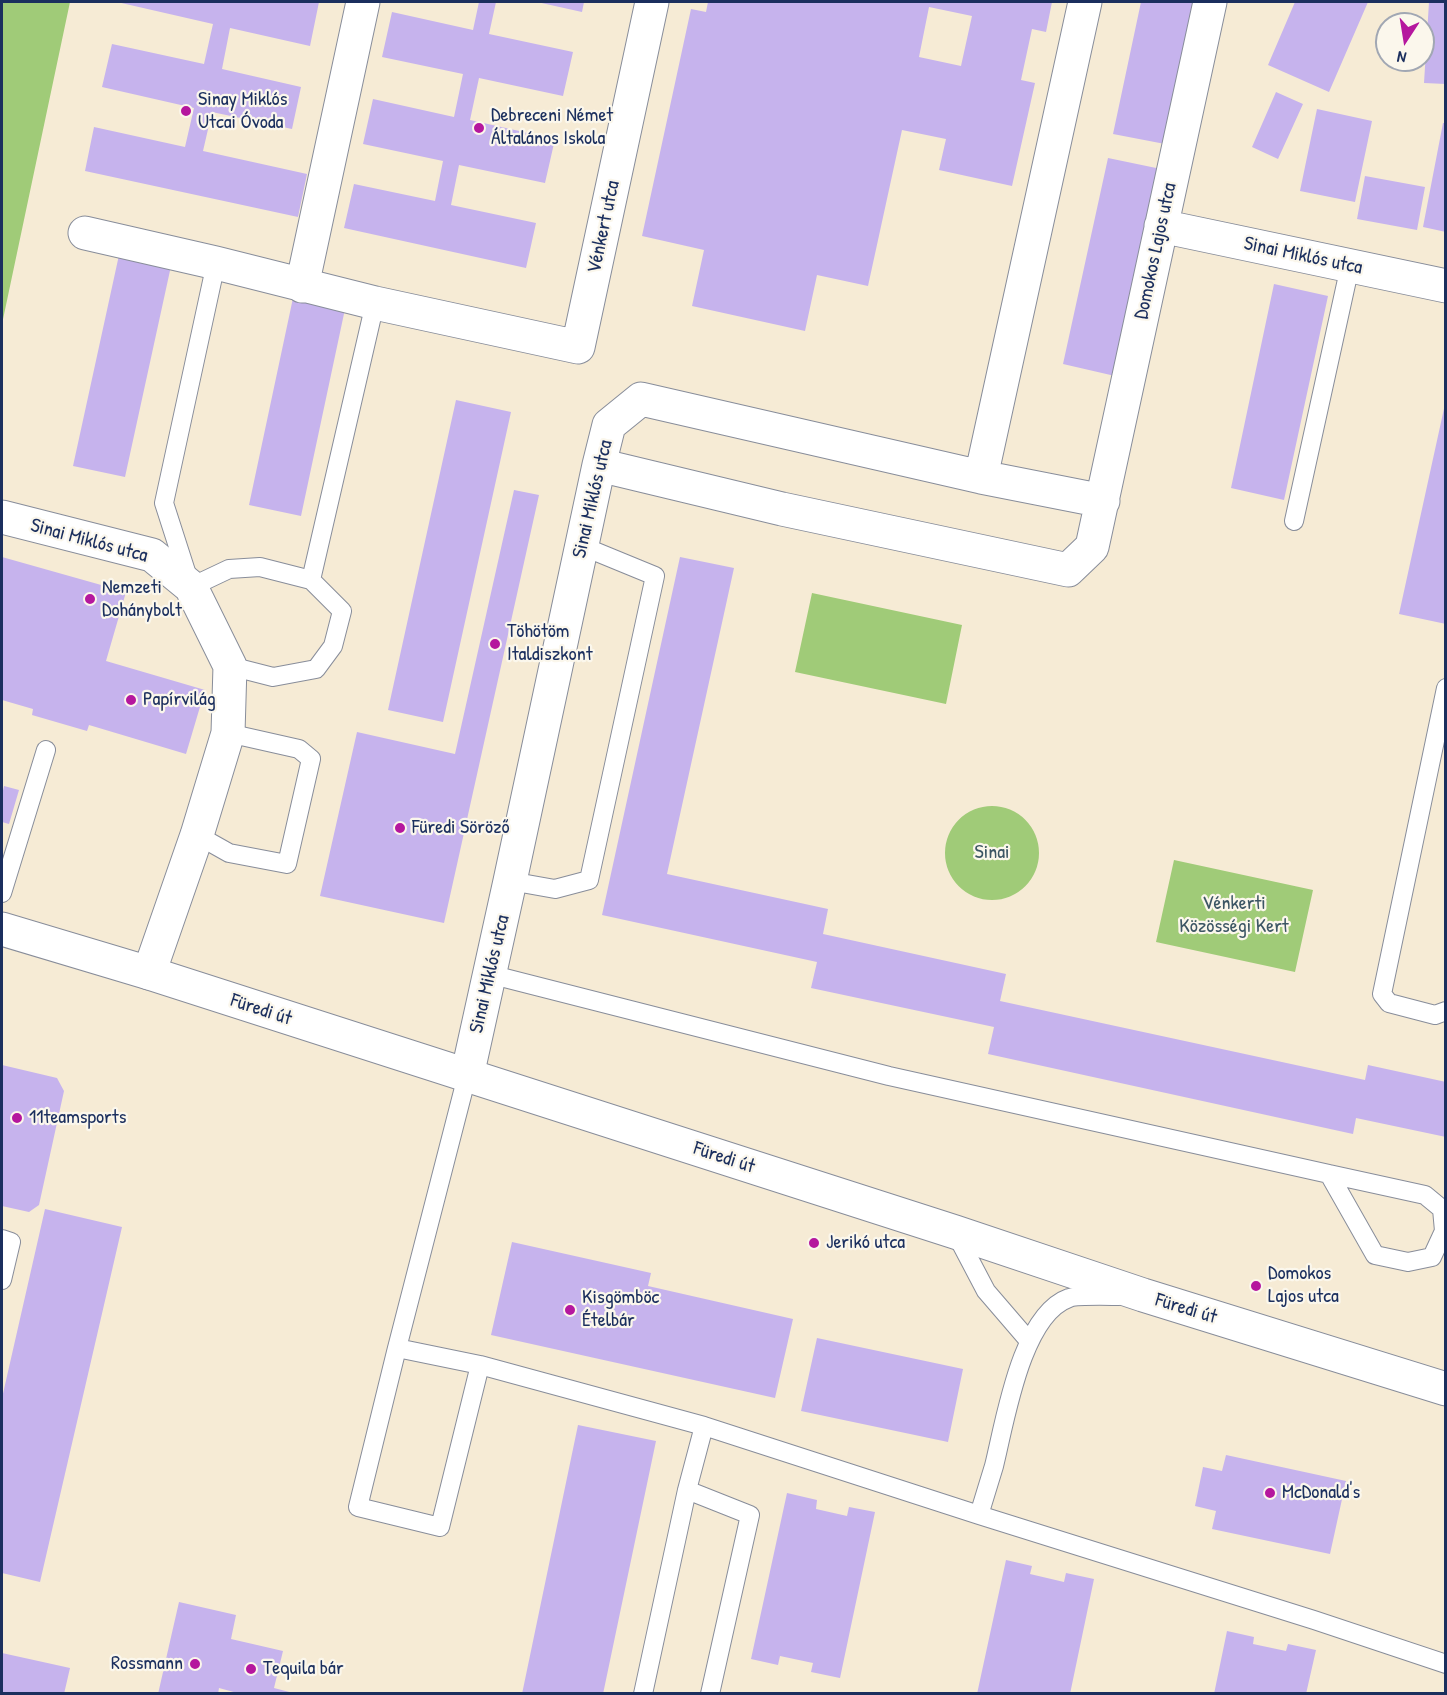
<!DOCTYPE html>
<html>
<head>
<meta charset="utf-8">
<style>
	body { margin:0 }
	#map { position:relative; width:1447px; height:1695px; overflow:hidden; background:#f6ebd5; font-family:"Patrick Hand",sans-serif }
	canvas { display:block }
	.frame { position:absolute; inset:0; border:3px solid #1b2f5e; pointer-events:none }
	.north { position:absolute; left:1375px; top:12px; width:60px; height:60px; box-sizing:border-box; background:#fbf7ec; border:2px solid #a1a7b3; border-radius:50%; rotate:192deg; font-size:16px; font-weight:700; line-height:24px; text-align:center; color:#1b2f5e }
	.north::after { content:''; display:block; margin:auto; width:21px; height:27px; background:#b5179e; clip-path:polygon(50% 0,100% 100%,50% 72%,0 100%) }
</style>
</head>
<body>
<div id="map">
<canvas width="1447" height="1695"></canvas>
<div class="frame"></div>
<div class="north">N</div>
</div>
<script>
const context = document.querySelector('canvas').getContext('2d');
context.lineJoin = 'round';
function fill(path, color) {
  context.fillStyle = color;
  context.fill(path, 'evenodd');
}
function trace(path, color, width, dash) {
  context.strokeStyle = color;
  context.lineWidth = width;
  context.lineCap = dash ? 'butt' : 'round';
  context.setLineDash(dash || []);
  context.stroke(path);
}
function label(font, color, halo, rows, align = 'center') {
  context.font = font + ' "Patrick Hand",sans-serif';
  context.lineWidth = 4.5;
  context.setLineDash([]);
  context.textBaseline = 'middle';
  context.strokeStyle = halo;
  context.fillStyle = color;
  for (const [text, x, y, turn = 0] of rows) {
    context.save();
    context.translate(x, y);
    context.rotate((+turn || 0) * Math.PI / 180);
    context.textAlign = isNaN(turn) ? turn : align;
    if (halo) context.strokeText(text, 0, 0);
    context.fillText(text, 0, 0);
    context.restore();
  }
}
fill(new Path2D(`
	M2 2H70L2 324Z
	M812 593 962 625 946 704 795 672Z
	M945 853a47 47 0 1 1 94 0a47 47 0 1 1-94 0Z
	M1174 860 1313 890 1295 972 1156 942Z`), '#a0cb78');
fill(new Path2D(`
	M117 2H319L310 46 230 28 222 69 301 87 292 129 212 112 203 151 307 174 298 217 85 171 94 127 185 147 194 108 102 87 112 44 204 64 213 24Z
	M479 2H496L489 34 573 52 563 96 479 78 470 120 555 139 545 183 459 165 451 205 536 223 526 268 344 228 354 184 435 201 443 161 363 144 373 99 454 117 463 74 382 57 392 12 473 30Z
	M537 2H584L582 12Z
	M708 2H1052L1046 32 1032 29 1021 80 1035 83 1012 186 939 170 946 139 902 130 868 286 817 275 805 331 692 306 704 250 642 236 691 9 706 12ZM929 7 972 16 961 66 919 57Z
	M1141 2H1195L1165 144 1113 134Z
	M1295 2H1368L1329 92 1268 65Z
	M1429 2H1446V84L1424 83Z
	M1276 92 1303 104 1278 159 1252 147Z
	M1317 109 1372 121 1355 202 1300 191Z
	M1443 123H1446V232L1423 227Z
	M1108 158 1161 169 1115 376 1063 364Z
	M1365 176 1425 187 1417 230 1357 219Z
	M119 255 171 266 125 477 73 466Z
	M1274 284 1328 296 1284 500 1231 488Z
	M293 298 345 309 301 516 249 505Z
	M456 400 511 412 443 722 388 710Z
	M1445 404 1446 405V624L1399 614Z
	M514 490 539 495 444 923 320 896 357 732 455 754Z
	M2 557 126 592 106 661 205 690 186 754 89 725 87 731 32 715 33 709 2 700Z
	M680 557 734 568 667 874 828 909 823 934 1006 974 1000 1001 1365 1080 1368 1065 1446 1082V1137L1356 1118 1353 1134 988 1054 994 1027 811 988 817 962 602 915Z
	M4 786 19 790 9 824 2 822V795Z
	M2 1065 57 1078 64 1091 39 1205 29 1212 2 1206Z
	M45 1209 122 1227 40 1582 2 1573V1398Z
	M512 1242 651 1273 648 1286 793 1319 775 1398 491 1335Z
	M817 1338 963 1369 948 1442 801 1411Z
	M578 1425 656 1441 603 1694H522Z
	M1226 1455 1346 1481 1330 1554 1212 1529 1216 1511 1195 1506 1203 1467 1222 1471Z
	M787 1493 817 1500 816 1509 847 1516 849 1507 875 1512 840 1678 811 1672 813 1663 780 1656 778 1665 751 1659Z
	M1006 1560 1032 1566 1030 1574 1064 1582 1066 1573 1094 1579 1070 1694H977Z
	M179 1602 236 1615 231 1639 283 1651 274 1688 297 1694H241L219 1688 218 1694H158Z
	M1227 1631 1254 1637 1253 1644 1286 1651 1288 1644 1316 1650 1306 1694H1214Z
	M2 1653 70 1668 64 1694H2Z`), '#c6b3ed');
const lane = new Path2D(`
	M216 263 164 503 191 587 229 569 260 567 311 580
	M1294 521 1350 266
	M230 666 273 677 316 669 333 646 342 611 311 580 375 303
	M1446 688 1382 994 1389 1003 1435 1015 1446 1011
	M197 835 229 853 287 864 311 759 299 749 228 733
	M510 881 555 889 589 880 655 576 582 546
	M2 893 46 750
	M489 974 889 1076 1329 1174 1375 1255 1408 1262 1432 1257 1444 1231 1442 1209 1425 1195 1329 1174
	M467 1076 397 1348 480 1365 704 1426 979 1515 1314 1620 1446 1664
	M955 1232 986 1291 1029 1341
	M2 1239 11 1242 2 1280
	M397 1348 358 1507 440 1527 480 1365
	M687 1490 750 1515 710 1694
	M979 1515C984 1499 989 1482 994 1466 1005 1422 1021 1315 1069 1298 1076 1295 1109 1296 1119 1296
	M643 1694 687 1490 704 1426`);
const street = new Path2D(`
	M1161 226 1446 286
	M85 233 216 263 375 303 578 347 652 2
	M302 286 363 2
	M599 465 782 509 1068 570 1092 547 1210 2
	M981 477 1085 2
	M2 517 152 555 191 587 230 666 228 733 197 835 149 973
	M467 1076 510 881 599 465 609 425 641 399 981 477 1103 501`);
const primary = new Path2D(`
	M2 929 149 973 955 1232 1143 1295 1446 1389`);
trace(lane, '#888d9a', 20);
trace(street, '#888d9a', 35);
trace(primary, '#888d9a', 35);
trace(lane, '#fff', 18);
trace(street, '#fff', 33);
trace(primary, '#fff', 33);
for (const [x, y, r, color] of [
	[186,111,6,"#b5179e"],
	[479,128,6,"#b5179e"],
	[90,599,6,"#b5179e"],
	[495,644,6,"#b5179e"],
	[131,700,6,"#b5179e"],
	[400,828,6,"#b5179e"],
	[17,1118,6,"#b5179e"],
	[814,1243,6,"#b5179e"],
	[1256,1286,6,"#b5179e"],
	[570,1310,6,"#b5179e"],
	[1270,1493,6,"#b5179e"],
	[195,1664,6,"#b5179e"],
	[251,1669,6,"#b5179e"]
]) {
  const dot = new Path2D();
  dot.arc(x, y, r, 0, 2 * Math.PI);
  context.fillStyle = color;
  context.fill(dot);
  trace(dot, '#fbf7ec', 2);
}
label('20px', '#1b2f5e', '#fbf7ec', [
	["Sinay Miklós",198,100],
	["Utcai Óvoda",198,123],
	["Debreceni Német",491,116],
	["Általános Iskola",491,139],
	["Nemzeti",102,588],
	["Dohánybolt",102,611],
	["Töhötöm",507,632],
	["Italdiszkont",507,655],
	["Papírvilág",143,700],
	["Füredi Söröző",412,828],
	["11teamsports",29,1118],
	["Jerikó utca",826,1243],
	["Domokos",1268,1274],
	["Lajos utca",1268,1297],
	["Kisgömböc",582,1298],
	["Ételbár",582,1321],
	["McDonald's",1282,1493],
	["Rossmann",183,1664,"right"],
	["Tequila bár",263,1669]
], 'left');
label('20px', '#1b2f5e', '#fbf7ec', [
	["Vénkert utca",604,227,-78],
	["Domokos Lajos utca",1156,251,-78],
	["Sinai Miklós utca",1303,256,12],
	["Sinai Miklós utca",593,499,-77],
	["Sinai Miklós utca",89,541,15],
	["Sinai Miklós utca",490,974,-77],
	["Füredi út",261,1010,18],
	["Füredi út",724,1158,18],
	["Füredi út",1186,1309,17]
]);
label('20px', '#3c5664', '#fbf7ec', [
	["Sinai",992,853],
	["Vénkerti",1234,904],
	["Közösségi Kert",1234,927]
]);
</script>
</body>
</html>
